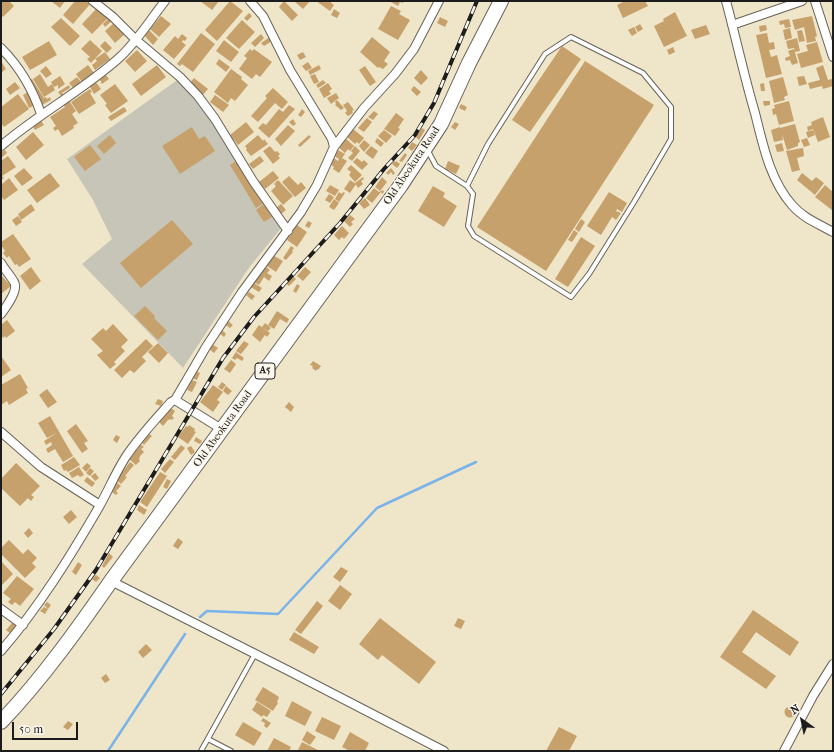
<!DOCTYPE html>
<html>
<head>
<meta charset="utf-8">
<style>
	body { margin:0 }
	#map { position:relative; width:834px; height:752px; overflow:hidden; background:#efe5c9; font-family:"IM FELL French Canon",serif }
	canvas { display:block }
	.frame { position:absolute; inset:0; border:2px solid #1c1c1c; pointer-events:none }
	.north { position:absolute; left:782px; top:700px; width:40px; height:40px; -webkit-text-stroke:3px #fbf7ec; paint-order:stroke; rotate:327deg; font-size:11px; font-weight:700; line-height:16px; text-align:center; color:#1c1c1c }
	.north::after { content:''; display:block; margin:auto; width:14px; height:18px; background:#1c1c1c; clip-path:polygon(50% 0,100% 100%,50% 72%,0 100%) }
	.scale { position:absolute; left:12px; top:722px; width:66px; height:18px; box-sizing:border-box; border:2px solid #1c1c1c; border-top:0; padding-left:5px; font-size:12px; line-height:14px; white-space:nowrap; color:#1c1c1c; -webkit-text-stroke:3px #fbf7ec; paint-order:stroke }
</style>
</head>
<body>
<div id="map">
<canvas width="834" height="752"></canvas>
<div class="frame"></div>
<div class="north">N</div>
<div class="scale">50 m</div>
</div>
<script>
const context = document.querySelector('canvas').getContext('2d');
context.lineJoin = 'round';
function fill(path, color) {
  context.fillStyle = color;
  context.fill(path, 'evenodd');
}
function trace(path, color, width, dash) {
  context.strokeStyle = color;
  context.lineWidth = width;
  context.lineCap = dash ? 'butt' : 'round';
  context.setLineDash(dash || []);
  context.stroke(path);
}
function label(font, color, halo, rows, align = 'center') {
  context.font = font + ' "IM FELL French Canon",serif';
  context.lineWidth = 3;
  context.setLineDash([]);
  context.textBaseline = 'middle';
  context.strokeStyle = halo;
  context.fillStyle = color;
  for (const [text, x, y, turn = 0] of rows) {
    context.save();
    context.translate(x, y);
    context.rotate((+turn || 0) * Math.PI / 180);
    context.textAlign = isNaN(turn) ? turn : align;
    if (halo) context.strokeText(text, 0, 0);
    context.fillText(text, 0, 0);
    context.restore();
  }
}
fill(new Path2D(`
	M180 78 196 96 282 227 248 269 183 368 82 264 112 239 93 200 67 159Z`), '#c7c5b8');
trace(new Path2D(`
	M200 617 207 611 278 614 377 508 476 462
	M108 751 185 634`), '#7ab3ea', 2.5);
fill(new Path2D(`
	M1 1H9L14 6 3 17 1 15Z
	M51 1H65L60 8Z
	M75 1H89L91 3 73 24 63 15Z
	M200 1H219L212 10Z
	M230 1 243 11 217 41 205 30Z
	M284 1 298 15 292 21 279 7Z
	M294 1H310L303 9Z
	M316 1H329L334 5 330 11Z
	M392 1H404L403 3 400 2 398 6 391 2Z
	M625 1H645L648 6 623 18 617 5Z
	M391 6 401 11 399 14 410 20 398 40 378 29Z
	M97 8 108 18 92 34 82 24Z
	M334 9 340 13 337 18 331 15Z
	M675 12 687 36 664 47 654 26 664 21 663 19Z
	M249 13 252 16 247 21 244 18Z
	M161 16 171 24 159 37 150 29Z
	M812 16 817 36 815 37 816 41 807 43 804 27 795 30 792 20Z
	M110 17 113 20 105 27 103 24Z
	M440 17 448 21 445 27 437 23Z
	M61 18 80 36 70 46 51 27Z
	M789 19 791 27 785 28 784 24 780 25 779 21Z
	M242 20 255 32 239 49 226 38Z
	M115 22 125 34 115 43 105 31Z
	M640 24 643 29 638 32 635 27Z
	M706 25 710 34 695 39 691 30Z
	M766 25 767 30 760 32 759 26Z
	M634 27 637 33 632 36 628 30Z
	M790 28 792 38 785 40 783 30Z
	M148 29 158 39 153 45 143 34Z
	M802 30 805 41 799 42 797 31Z
	M201 33 215 44 193 72 182 64 180 66 177 64Z
	M767 33 769 43 774 42 775 49 769 50 771 57 777 55 782 74 766 78 756 35Z
	M182 34 187 38 185 41 183 40 182 42 186 45 174 59 163 50 175 36 178 39Z
	M261 34 264 38 255 47 251 43Z
	M270 37 272 41 264 46 261 43Z
	M372 37 390 52 384 61 388 64 383 69 379 67 378 68 360 52Z
	M797 38 800 51 795 52 794 48 788 49 786 41Z
	M90 40 102 51 91 63 87 59 90 57 81 49Z
	M224 40 239 52 231 62 216 51Z
	M49 41 57 55 30 70 22 57Z
	M105 41 112 48 107 53 100 46Z
	M817 42 823 62 801 68 797 54 808 51 806 45Z
	M562 46 581 59 530 132 512 120Z
	M673 47 675 52 669 55 667 50Z
	M250 49 252 51 254 49 272 62 260 77 256 74 252 79 239 69 247 58 244 56Z
	M794 49 798 63 792 65 790 60 786 61 785 58 790 56 788 51Z
	M137 50 147 61 135 72 125 61Z
	M105 52 110 59 95 70 92 65 97 61 95 59Z
	M303 52 306 57 300 60 297 55Z
	M219 59 230 67 226 72 216 64Z
	M1 61 6 69 1 73Z
	M585 61 654 105 546 271 477 227Z
	M308 62 312 68 306 71 302 66Z
	M88 65 94 73 82 82 76 74Z
	M157 65 166 77 141 96 132 84Z
	M319 65 321 69 310 75 308 71Z
	M823 65 828 80 832 79 833 86 823 89 822 86 810 89 808 83 820 80 816 68Z
	M46 66 52 74 46 78 40 71Z
	M365 66 376 82 370 86 359 70Z
	M231 69 242 77 241 79 248 85 235 101 231 98 228 103 214 92Z
	M421 70 428 78 421 85 414 78Z
	M40 74 48 87 52 84 55 90 44 97 33 79Z
	M105 74 109 79 102 84 100 80 97 82 96 80Z
	M315 74 319 82 314 84 310 76Z
	M60 76 65 84 58 89V85L54 87 51 82Z
	M804 76 807 84 799 86 797 77Z
	M77 77 81 82 73 88 69 83Z
	M783 77 788 95 784 97 785 100 774 103 769 81Z
	M194 78 208 89 203 95 190 83Z
	M32 79 44 98 46 97 47 99 50 97 51 100 42 105 27 82Z
	M323 80 326 83 318 88 316 85Z
	M95 81 101 89 94 94 89 85Z
	M15 82 20 88 10 95 6 89Z
	M328 83 332 89 329 91 331 94 324 98 319 89Z
	M764 83 765 91H761L760 84Z
	M115 84 128 101 111 113 105 105 107 104 100 95Z
	M69 85 70 88 62 93 64 95 61 96 58 92Z
	M414 86 421 92 417 96 411 90Z
	M273 88 288 102 282 109 275 103 258 122 251 116 267 98 265 96Z
	M90 89 92 92 90 93 96 103 79 114 71 102Z
	M28 92 35 105 29 108 23 95Z
	M336 93 339 98 331 104 327 98Z
	M18 94 29 109 4 127 1 123V107Z
	M215 95 229 105 223 112 210 102Z
	M68 99 76 111 72 114 78 123 73 126 74 128 62 136 58 129 55 131 53 128 56 126 50 117 65 107 62 103Z
	M337 100 344 108 341 110 335 105 336 104 335 102Z
	M763 101H770V105L764 106Z
	M789 101 794 121 779 125 776 114 773 115 772 109 775 108 774 105Z
	M348 102 354 110 352 111 353 113 348 116 345 113 347 111 343 105Z
	M461 104 467 107 465 111 459 108Z
	M289 105 295 109 269 138 258 128 263 123 266 125 279 109 283 112Z
	M124 107 127 111 111 121 108 117Z
	M302 109 305 112 301 117 298 115Z
	M374 111 378 114 373 120 368 117Z
	M396 113 404 119 398 128 400 129 395 136 384 129Z
	M823 117 830 137 818 142 813 129 808 131 807 127 812 125 811 122Z
	M367 118 372 122 364 132 358 128Z
	M40 119 44 125 35 130 32 125Z
	M293 119 296 124 293 126 289 122Z
	M246 122 254 132 238 145 230 135Z
	M455 122 459 124 455 130 451 127Z
	M795 124 800 142 798 143V146L787 150 782 134 783 140 774 142 771 130 780 127V128Z
	M288 125 295 131 281 146 275 139Z
	M192 127 199 139 205 136 215 151 180 174 162 146Z
	M352 128 364 138 359 144 357 142 355 144 346 136Z
	M422 128 425 130 419 140 416 137Z
	M384 130 392 136 386 143 378 136Z
	M813 130 815 135 808 138 806 132Z
	M33 132 44 145 26 160 16 147Z
	M110 135 116 143 104 154 97 146Z
	M258 135 263 141 264 139 268 144 251 156 246 150 247 149 245 146Z
	M309 135 311 137 300 147 298 145Z
	M344 137 354 146 350 151 348 149 345 153 337 146Z
	M377 138 384 143 381 147 375 142Z
	M807 138 810 145 804 147 801 140Z
	M364 140 370 145 364 152 359 146Z
	M412 142 417 145 412 151 408 148Z
	M782 143 784 151 777 152 775 145Z
	M90 145 101 159 85 171 74 157Z
	M270 146 275 152 277 151 280 154 278 156 280 158 273 164 263 151Z
	M355 146 360 151 352 161 348 158 353 153 351 151Z
	M371 146 378 151 373 159 365 153Z
	M803 148 804 156 797 158 800 170 792 172 786 151Z
	M5 150 7 153 1 158V152Z
	M338 150 345 154 342 158 347 161 339 173 333 169 334 167 330 164 334 158 338 161 339 159 334 156Z
	M405 153 407 155 402 162 399 161Z
	M8 156 16 167 2 176 4 178 1 180V161Z
	M260 156 264 161 253 169 249 164Z
	M357 158 362 162 364 160 368 164 362 170 353 162Z
	M238 160 264 203 256 208 230 165Z
	M394 161 396 162V161L400 164 397 168 392 164Z
	M448 161 460 166 456 174 445 169Z
	M351 165 362 175 355 182 349 175 351 172 347 169Z
	M24 168 33 178 22 186 14 176Z
	M391 168 395 173 393 175 391 172 388 175 386 173Z
	M273 171 279 178 265 189 259 182Z
	M50 173 60 186 37 203 27 190Z
	M802 173 812 181 816 177 824 183 815 195 797 180Z
	M289 176 298 185 301 182 306 188 295 197 282 182Z
	M363 177 364 179 361 181 363 184 358 188 355 183Z
	M382 177 387 182 380 191 375 187Z
	M9 178 18 190 4 200 1 196V185Z
	M278 180 293 196 283 205 271 191 276 186 274 184Z
	M350 180 356 184 350 193 344 189Z
	M330 185 339 190 335 196 326 191Z
	M825 185 833 192V209L832 210 815 197Z
	M433 186 445 193 443 197 457 206 444 227 418 211Z
	M374 188 379 192 383 190 384 192 382 194 381 192 372 203 366 198Z
	M339 192 342 194 343 192 345 193 339 202 335 199Z
	M609 192 627 203 622 212 617 209 616 211 621 213 616 220 612 217 601 235 587 226Z
	M329 194 334 197 330 203 325 200Z
	M365 198 370 205 364 209 359 203Z
	M334 199 339 203 334 210 329 207Z
	M31 204 35 210 21 220 18 214Z
	M264 204 272 217 264 222 256 210Z
	M281 204 286 210 281 214 276 208Z
	M350 215 355 219 351 222 353 224 350 227 344 221Z
	M18 216 22 222 16 226 12 220Z
	M581 219 585 222 579 232 575 229Z
	M172 220 193 244 141 288 120 263Z
	M308 221 312 223 309 228 305 226Z
	M297 225 307 232 297 247 287 240Z
	M342 226 349 233 344 239 342 237 339 240 334 235Z
	M574 230 578 233 572 242 568 240Z
	M13 234 31 259 19 267 17 264 15 265 9 256 7 258 3 253 5 251 1 245V242Z
	M581 237 595 246 568 287 555 279Z
	M291 246 294 248 292 251 293 252 286 260 283 258Z
	M271 254 283 261 276 272 264 264Z
	M265 266 270 270 267 273 272 276 269 281 264 277 259 285 252 281Z
	M31 267 41 281 30 290 20 276Z
	M305 267 311 272 303 281 297 276Z
	M1 275 11 286 1 294Z
	M293 276 296 279 289 286 286 283Z
	M251 281 262 288 259 292 249 286Z
	M297 284 300 286 296 293 293 291Z
	M249 292 255 296 252 300 246 295Z
	M145 306 155 316 154 318 167 331 158 340 134 316Z
	M277 311 289 319 287 323 280 319 274 329 268 325Z
	M7 320 15 331 6 338 5 336 3 338 1 335V325Z
	M227 320 233 325 230 328 224 324Z
	M265 323 271 328 268 331 262 327Z
	M113 324 128 340 121 347 125 351 114 362 116 364 110 369 97 355 103 351 91 339 103 328 106 331Z
	M259 325 270 333 267 337 265 335 260 342 252 335Z
	M222 330 226 334 224 337 219 333Z
	M146 339 153 346 142 357 146 361 134 373 130 370 122 378 114 370Z
	M244 341 249 344 241 354 236 351Z
	M158 343 168 353 159 363 148 352Z
	M212 344 218 348 214 353 208 348Z
	M236 352 244 358 242 361 237 358 235 360 232 358Z
	M1 356 11 370 1 377Z
	M231 360 236 364 230 373 224 369Z
	M313 361 321 366 318 370 317 369 316 371 312 368 313 366 310 365Z
	M196 371 200 373 197 380 192 378Z
	M20 374 28 388 26 389 28 393 9 405 7 401 1 405V385Z
	M192 380 197 382 192 392 187 390Z
	M222 382 226 385 222 390 218 387Z
	M213 385 223 392 217 400 220 402 213 412 200 402Z
	M226 386 232 391 228 395 223 391Z
	M47 389 57 402 48 408 39 395Z
	M158 399 163 401 161 406 155 404Z
	M289 402 294 407 291 412 285 407Z
	M171 408 175 411 172 416 174 418 172 420 171 419 168 420 163 426 159 422Z
	M50 416 73 456 63 462 55 449 48 453 46 449 52 445 51 442 46 445 44 441 57 433 47 438 38 423Z
	M76 424 88 441 84 443 88 449 82 453 67 431Z
	M189 425 195 429 194 431 196 432 188 444 178 437 186 426 188 427Z
	M147 432 152 436 144 445 140 441Z
	M116 435 120 437 117 443 113 440Z
	M196 437 202 441 200 444 194 441Z
	M139 443 144 447 141 449 144 452 140 456 139 460 140 461 136 465 129 459Z
	M181 445 185 448 175 460 171 457Z
	M191 446 195 452 191 455 187 448Z
	M74 457 80 465 68 472 66 470 64 471 61 465Z
	M170 459 174 462 165 473 161 469Z
	M130 462 134 465 125 476 127 477 121 484 116 480Z
	M16 463 40 486 31 495 34 497 31 501 28 498 20 506 1 488V479Z
	M87 463 91 466 86 472 82 468Z
	M79 467 84 475 80 477 78 475 72 478 69 473Z
	M90 468 94 471 90 476 86 473Z
	M160 472 167 476 147 507 140 502Z
	M95 473 99 478 95 481 91 476Z
	M87 477 95 483 92 487 84 481Z
	M167 479 171 481 167 489 163 487Z
	M115 481 121 486 116 491 118 493 116 495 109 490Z
	M139 505 147 510 144 515 137 510Z
	M71 510 77 517 69 524 63 517Z
	M29 528 33 533 28 538 24 533Z
	M178 538 183 542 178 549 173 546Z
	M9 540 23 554 28 549 37 558 32 563 36 567 25 578 1 554V548Z
	M109 553 113 557 104 568 102 566Z
	M1 561 13 574 1 586Z
	M78 562 82 565 76 575 72 572Z
	M341 567 348 571 340 582 333 577Z
	M96 575 100 578 96 582 92 579Z
	M17 576 34 589 20 606 15 602 12 605 8 602 11 599 3 593Z
	M340 585 352 594 340 610 328 601Z
	M317 601 323 606 301 634 295 630Z
	M47 602 51 605 48 609 44 605Z
	M44 607 48 609 45 614 40 611Z
	M753 610 799 642 790 656 756 632 742 652 776 676 766 689 720 657Z
	M380 618 436 662 419 684 382 655 378 660 359 644Z
	M458 618 465 621 461 629 454 626Z
	M12 623 16 625 10 633 6 630Z
	M294 632 319 647 314 654 289 640Z
	M146 644 152 650 143 658 138 652Z
	M106 674 110 680 105 683 101 678Z
	M263 687 279 697 277 702 278 703 273 711 255 700Z
	M292 701 312 712 305 726 285 716Z
	M257 702 271 711 267 717 263 715 262 717 252 710Z
	M784.5 712a5.5 5.5 0 1 1 11 0a5.5 5.5 0 1 1-11 0Z
	M322 717 341 726 334 740 315 731Z
	M263 718 271 723 267 728 264 726 265 723 261 721Z
	M68 721 73 724 68 730 63 727Z
	M243 722 262 733 254 746 235 735Z
	M559 727 577 736 569 751H546Z
	M307 731 316 737 310 745 302 740Z
	M350 732 369 743 365 751H350L342 747Z
	M274 738 291 747 289 751H267Z
	M302 742 320 751H301L298 750Z`), '#c7a16b');
const service = new Path2D(`
	M428 151 436 166 467 186 473 194 468 226 474 236 571 297 589 274 634 202 671 139V107L643 73 571 37 545 54 488 144 467 186
	M208 739 231 751
	M201 751 255 654`);
const minor = new Path2D(`
	M93 1 113 17 136 40 180 77 198 96 215 119 253 181 288 231
	M726 1C736 38 744 76 755 113 763 145 770 180 792 205 803 218 819 224 833 232
	M815 1 833 57
	M732 25 802 1
	M1 48C19 66 33 90 41 114
	M1 146C38 114 82 91 119 58 137 42 150 20 165 1
	M334 147 364 108 395 74 414 49 439 1
	M1 263C5 270 10 275 14 282 19 290 6 307 1 314
	M175 400 223 430
	M1 432 41 467 100 505
	M111 581 289 671 444 751
	M1 609 23 625
	M1 651C39 607 70 557 99 507 108 491 115 474 125 458 138 438 155 420 171 402L175 400 206 347 242 292 301 212 317 185 334 147 332 139 290 70 263 16 250 1
	M784 751 813 696 833 664`);
const trunk = new Path2D(`
	M1 722C42 679 77 630 111 581L401 185 441 124 469 63 501 1`);
trace(service, '#666259', 6);
trace(minor, '#666259', 10);
trace(trunk, '#666259', 16);
trace(service, '#fff', 4);
trace(minor, '#fff', 8);
trace(trunk, '#fff', 14);
const rail = new Path2D(`
	M1 694 54 629 96 570 223 358 254 317 340 223 384 169 415 135 434 103 477 1`);
trace(rail, '#1c1c1c', 4);
trace(rail, '#fbf7ec', 2.5, [8]);
for (const [x, y, w] of [
	[265,371,20]
]) {
  const box = new Path2D();
  box.roundRect(x - w / 2, y - 8, w, 16, 3);
  context.fillStyle = '#fbf7ec';
  context.fill(box);
  trace(box, '#1c1c1c', 1);
}
label('bold 10px', '#1c1c1c', null, [
	["A5",265,371]
]);
label('11px', '#1c1c1c', '#fbf7ec', [
	["Old Abeokuta Road",412,166,-56],
	["Old Abeokuta Road",223,429,-54]
]);
</script>
</body>
</html>
